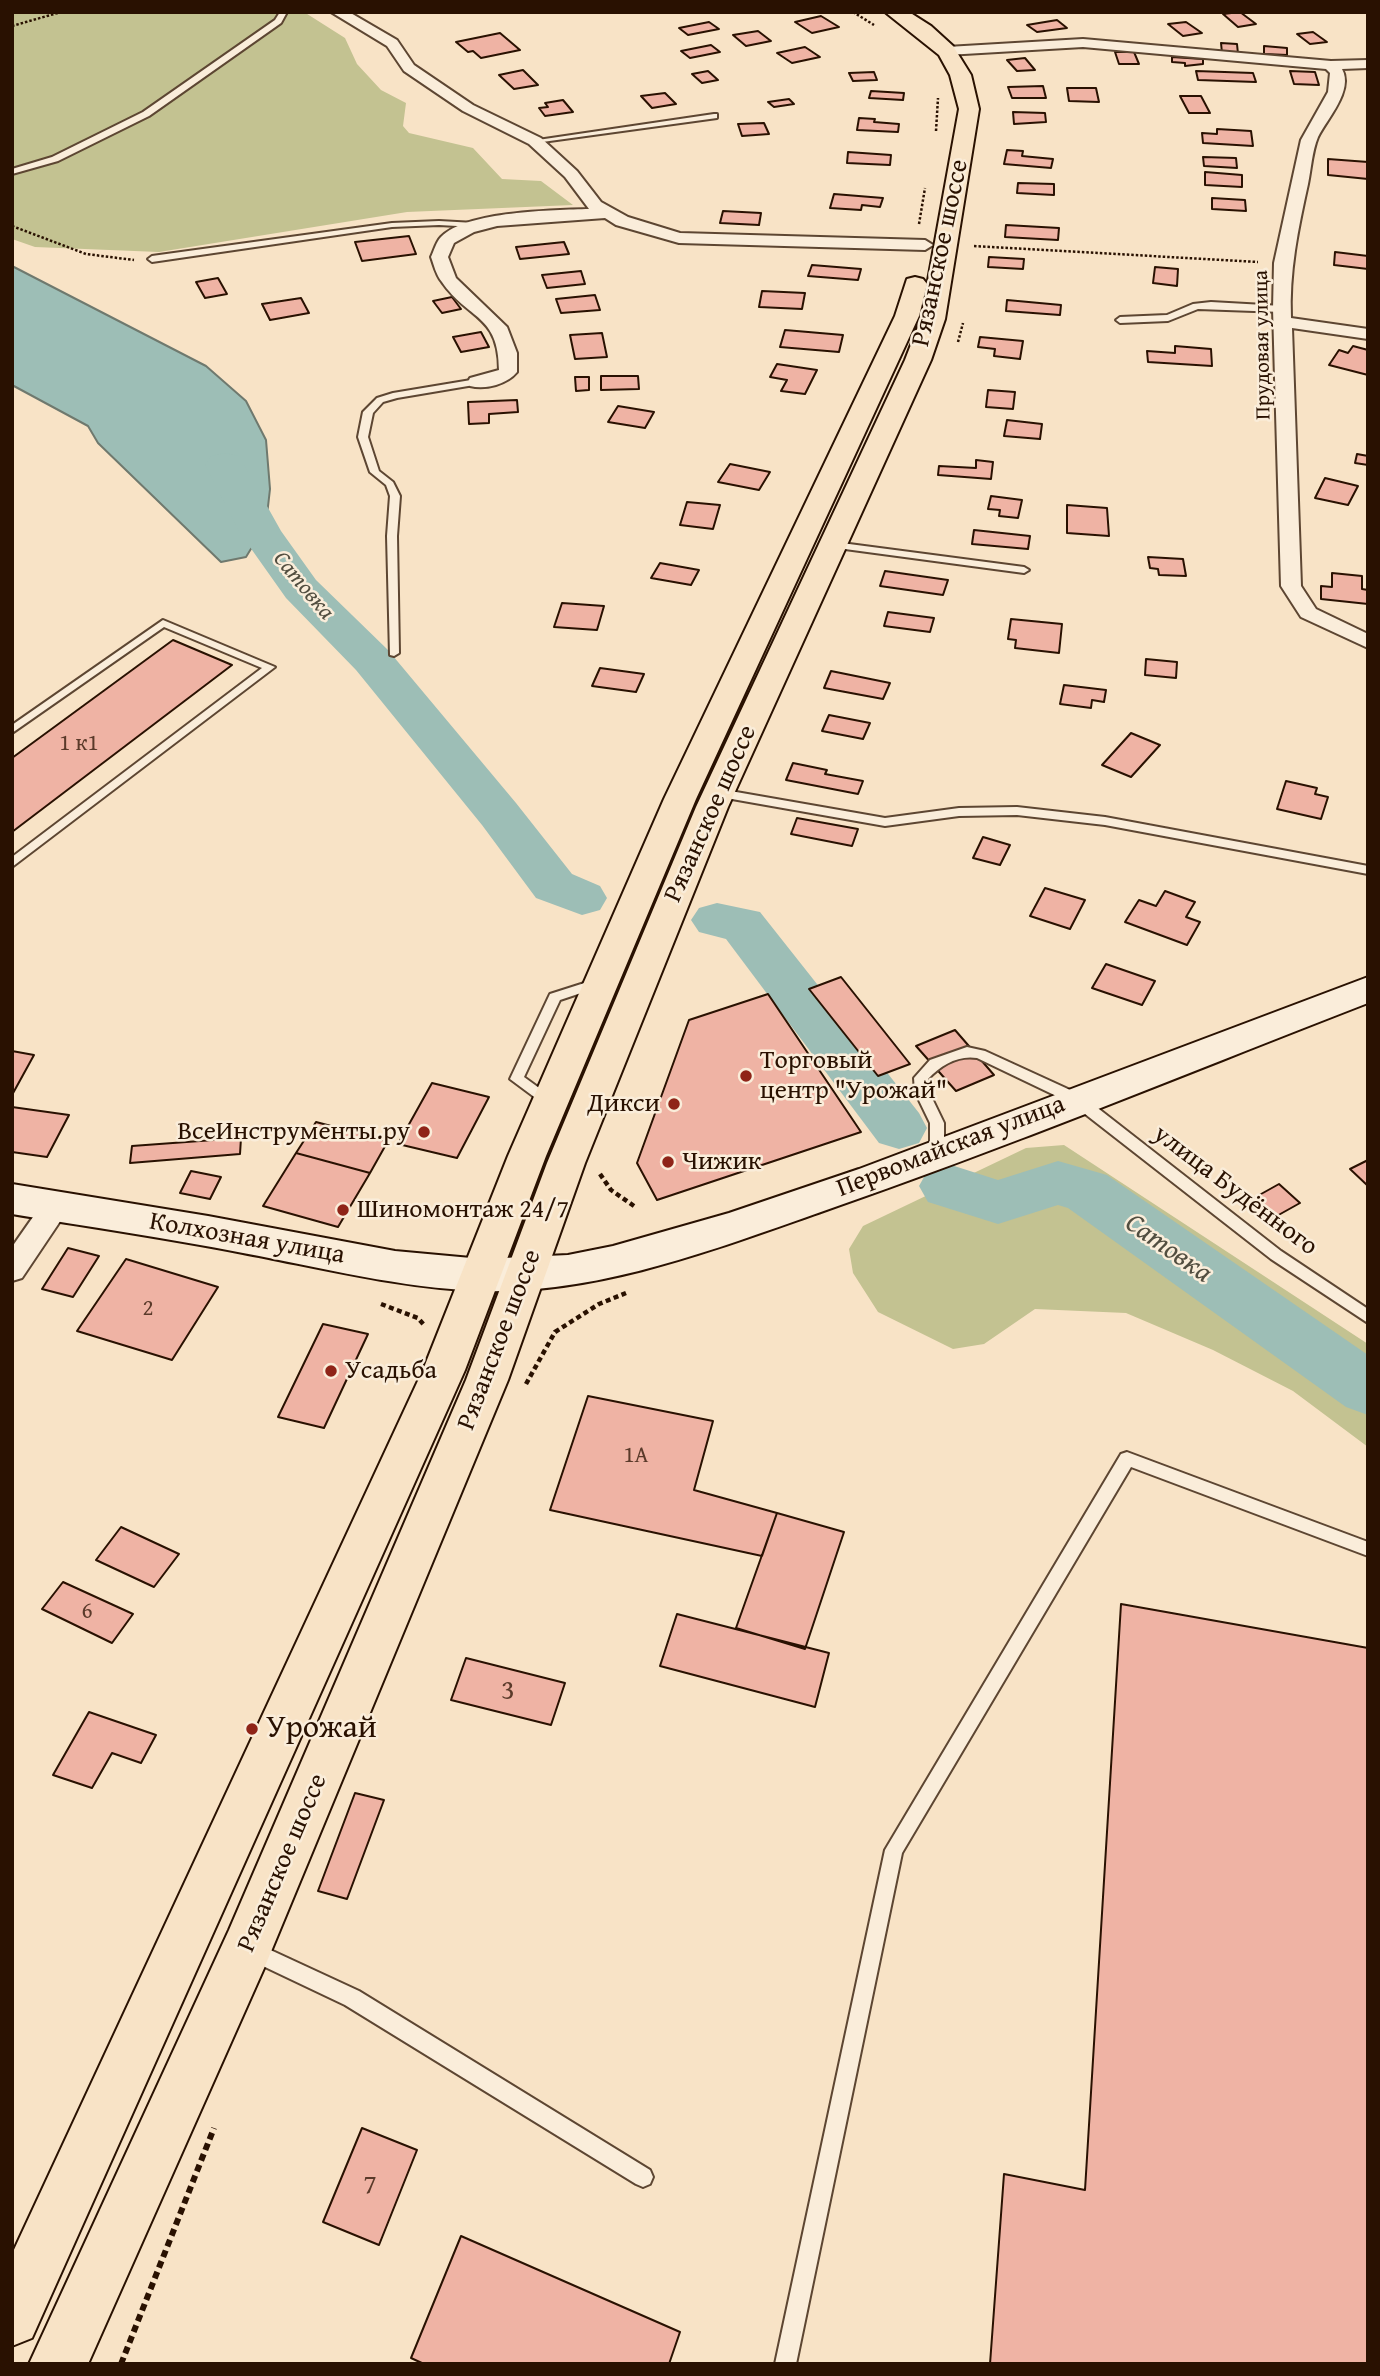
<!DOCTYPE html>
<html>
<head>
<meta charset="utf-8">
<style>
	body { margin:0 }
	#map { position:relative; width:1380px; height:2376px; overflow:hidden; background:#f8e3c6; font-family:"Gentium Book Plus",serif }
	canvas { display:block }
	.frame { position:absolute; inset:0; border:14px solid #291101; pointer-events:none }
</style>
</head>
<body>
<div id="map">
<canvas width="1380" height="2376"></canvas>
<div class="frame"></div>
</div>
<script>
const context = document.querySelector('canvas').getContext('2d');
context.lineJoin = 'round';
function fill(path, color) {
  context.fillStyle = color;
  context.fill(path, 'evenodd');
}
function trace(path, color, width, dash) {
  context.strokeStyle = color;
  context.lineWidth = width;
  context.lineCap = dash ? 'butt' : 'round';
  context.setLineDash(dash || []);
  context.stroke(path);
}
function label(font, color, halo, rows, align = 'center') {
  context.font = font + ' "Gentium Book Plus",serif';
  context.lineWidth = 5;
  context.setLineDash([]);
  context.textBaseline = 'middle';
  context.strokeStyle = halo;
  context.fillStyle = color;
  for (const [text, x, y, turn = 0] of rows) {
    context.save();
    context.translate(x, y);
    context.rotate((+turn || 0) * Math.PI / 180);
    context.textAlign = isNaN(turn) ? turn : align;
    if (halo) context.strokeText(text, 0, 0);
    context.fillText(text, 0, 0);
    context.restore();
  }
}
fill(new Path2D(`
	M12 12H304L345 38 357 64 381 90 406 103 403 126 409 133 473 148 502 179 541 181 573 205 407 212 159 252 35 247 12 239Z
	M1064 1145 1368 1344V1447L1293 1391 1213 1350 1126 1313 1035 1309 984 1344 953 1349 878 1312 853 1273 849 1249 863 1226 1026 1148Z`), '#c3c291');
const water = new Path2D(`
	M12 266 206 366 246 401 266 440 270 489 266 524 246 557 221 562 98 443 88 426 12 385Z`);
fill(water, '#9dbeb6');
trace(water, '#6f796e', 2);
fill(new Path2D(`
	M225 453 239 456 281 531 316 580 388 650 516 803 572 874 600 886 607 898 600 910 582 915 536 898 482 825 356 670 286 598 240 533 205 465 211 456Z
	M717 903 760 912 919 1113 927 1128 919 1143 899 1149 879 1143 726 939 699 932 691 920 699 908Z
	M1058 1161 1107 1175 1368 1355V1415L1346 1407 1068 1208 1058 1205 998 1224 928 1202 919 1186 928 1170 948 1164 998 1180Z`), '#9dbeb6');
const building = new Path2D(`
	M1240 12 1256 24 1238 27 1223 14Z
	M821 16 839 27 812 33 795 22Z
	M1057 20 1067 28 1037 32 1027 25Z
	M709 22 719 29 688 35 679 28Z
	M1186 22 1202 33 1183 36 1168 24Z
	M758 31 771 41 746 46 733 35Z
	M1313 32 1327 42 1310 44 1297 34Z
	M500 33 520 50 481 58 473 51 468 52 456 42Z
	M1221 43 1237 44 1238 54 1222 53Z
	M711 45 720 52 690 58 681 51Z
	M1264 46 1287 48V55L1264 54Z
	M805 47 820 57 792 63 777 53Z
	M1115 52H1134L1139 64H1119Z
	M1172 57 1203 59V64L1185 66V63L1172 62Z
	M1025 58 1035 70 1017 71 1007 60Z
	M523 70 538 85 514 89 499 75Z
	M708 71 718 80 702 83 692 74Z
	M1196 71 1253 73 1256 82 1198 80Z
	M1290 71 1315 72 1319 85 1294 84Z
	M874 72 877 80 853 81 849 73Z
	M1043 86 1046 98H1012L1008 87Z
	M1067 88H1096L1099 102 1069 101Z
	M871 91 904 93 903 100 869 98Z
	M665 93 676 104 652 108 641 96Z
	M1180 96H1201L1210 113H1189Z
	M789 99 794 104 774 107 768 102Z
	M563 100 573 112 545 116 539 108 548 107 545 103Z
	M1013 112 1045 113 1046 122 1014 124Z
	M859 118 875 119 874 122 899 124 898 132 857 130Z
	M764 123 769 134 742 136 738 124Z
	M1217 129 1251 131 1253 146 1203 143 1202 133 1217 134Z
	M1007 150 1023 151 1022 156 1053 159 1051 168 1004 164Z
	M848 152 891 155 890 165 847 163Z
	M1203 157 1236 158 1237 168 1204 166Z
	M1328 159 1368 162V179L1328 175Z
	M1205 172 1242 175V187L1205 185Z
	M1018 183 1054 184V195L1017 193Z
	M834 194 883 198 880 207 862 205 861 210 830 208Z
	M1212 198 1245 200 1246 211 1212 209Z
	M723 211 761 213 759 225 720 223Z
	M1006 225 1059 228 1058 240 1005 237Z
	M409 236 416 254 362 261 355 242Z
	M564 242 569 254 520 259 516 247Z
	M1335 252 1368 256V269L1334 265Z
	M989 257 1024 259 1023 269 988 267Z
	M812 265 861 269 858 280 808 276Z
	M1155 267 1178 269 1177 286 1153 283Z
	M581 271 585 284 547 288 542 275Z
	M218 278 227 294 205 298 196 282Z
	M762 291 805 293 802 309 759 307Z
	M595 295 600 310 561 313 556 299Z
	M452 297 461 309 442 313 433 301Z
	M301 298 309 313 270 320 262 304Z
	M1007 300 1061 305 1060 315 1006 311Z
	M785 330 843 335 839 352 780 347Z
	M481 332 489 347 461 352 453 337Z
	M602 333 607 357 575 359 570 335Z
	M980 337 1023 341 1020 359 994 356 995 349 978 347Z
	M1175 346 1211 349 1212 366 1148 362 1147 351 1175 353Z
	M1353 346 1368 350V375L1329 365 1339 350 1348 353Z
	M777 364 817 370 805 394 781 391 787 380 770 377Z
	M601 376H638L639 389 601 390Z
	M575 377H589V390L576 391Z
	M988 390 1015 392 1013 409 986 407Z
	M517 400 518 412 489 414V423L469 424 468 402Z
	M618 406 654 412 645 428 608 422Z
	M1007 420 1042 424 1040 439 1004 436Z
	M1357 454 1368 456V465L1355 463Z
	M976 460 993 462 991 479 938 475 939 466 976 468Z
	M730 464 770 472 759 490 718 482Z
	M1325 478 1358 486 1348 505 1315 498Z
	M991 496 1022 500 1018 518 999 516 1000 510 988 509Z
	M687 502 720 505 713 529 680 525Z
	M1067 505 1107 508 1109 536 1067 533Z
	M974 530 1030 536 1028 549 972 544Z
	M1148 557 1183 559 1186 576 1159 575 1158 569 1150 568Z
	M660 563 699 570 691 585 651 578Z
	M885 571 948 580 943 595 880 586Z
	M1332 573 1362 576V589L1368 590V604L1321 599V586L1332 587Z
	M562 603 604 606 597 630 554 627Z
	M888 612 934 618 930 632 884 626Z
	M1011 619 1062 624 1059 653 1015 648 1016 640 1008 639Z
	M173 640 232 665 12 832V758Z
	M1146 659 1177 662 1176 678 1145 675Z
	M600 668 644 674 636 692 592 686Z
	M831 671 890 683 883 699 824 688Z
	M1064 685 1106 690 1104 702 1092 700 1091 708 1060 704Z
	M829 715 870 723 863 739 822 731Z
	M1131 733 1160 745 1131 777 1102 765Z
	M793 763 827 770 825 774 863 781 858 794 786 780Z
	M1286 781 1317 788 1315 794 1328 797 1321 819 1277 809Z
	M797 818 858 829 852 846 791 834Z
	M983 837 1010 845 1000 865 973 858Z
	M1045 888 1085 900 1070 929 1030 916Z
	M1165 891 1195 902 1186 917 1200 922 1187 945 1125 922 1139 900 1156 906Z
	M1106 964 1155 981 1142 1005 1092 988Z
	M841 977 910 1064 878 1076 809 989Z
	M768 994 861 1132 657 1200 637 1163 689 1020Z
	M955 1030 994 1075 956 1091 916 1046Z
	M12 1051 34 1055 12 1095Z
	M432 1083 489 1097 457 1158 398 1144Z
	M12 1107 69 1115 47 1157 12 1152Z
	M316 1122 388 1141 370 1173 296 1153Z
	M241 1138 240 1154 130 1163 132 1146Z
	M296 1153 370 1173 338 1227 263 1206Z
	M1368 1160V1186L1350 1169Z
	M191 1171 221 1177 210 1199 180 1193Z
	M1279 1184 1300 1203 1266 1222 1245 1203Z
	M68 1248 99 1256 73 1297 42 1289Z
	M126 1259 218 1287 172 1360 77 1331Z
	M323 1324 368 1334 324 1428 278 1417Z
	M588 1396 713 1421 694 1490 777 1513 762 1556 550 1510Z
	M777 1513 844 1532 805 1649 736 1628Z
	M121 1527 179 1554 154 1587 96 1560Z
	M63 1582 133 1614 112 1643 42 1609Z
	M1121 1604 1368 1648V2364H990L1004 2174 1085 2190Z
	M677 1614 829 1653 815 1707 660 1666Z
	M466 1658 565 1683 551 1725 451 1700Z
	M89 1712 156 1735 141 1763 112 1753 92 1788 53 1775Z
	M355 1793 384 1800 347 1899 318 1891Z
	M362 2128 417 2150 379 2245 323 2222Z
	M461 2236 680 2332 669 2364H424L411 2358Z`);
fill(building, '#efb3a4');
trace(building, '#291101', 2);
const service = new Path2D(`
	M280 12H287L281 23 149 116 58 161 12 174V169L52 157 143 112 275 20Z
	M714 114H717V118L535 143 531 141Z
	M439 221 475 223 479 225 475 227 439 225 392 227 152 262 148 259 152 256 392 223Z
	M1211 302 1282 306 1286 309 1282 312 1198 309 1168 321 1120 323 1116 320 1120 317 1167 315 1193 304Z
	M477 379 480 380V384L397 398 383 402 373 413 368 437 379 471 393 482 400 496 397 536 399 653 394 656 390 655 387 536 390 496 386 485 370 472 358 437 363 412 377 398 393 393Z
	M834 542 1024 567 1029 570 1024 573 830 547 829 545Z
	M163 620 275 667 12 867V857L262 668 164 627 12 733V725Z
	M719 789 885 818 959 808 1017 807 1105 817 1368 866V874L1105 825 1017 815 959 816 885 826 715 796V790Z
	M597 979 603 983 602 986 560 1000 524 1077 557 1101 555 1105H545L510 1079 550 994Z
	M967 1047 985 1051 1081 1095 1281 1251 1368 1309V1323L1271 1259 1071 1103 977 1058C958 1055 941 1065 928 1079L929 1092 944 1123V1153L942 1157H932L930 1153V1123L915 1092 914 1078 930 1060Z
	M1127 1452 1368 1542V1556L1131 1467 902 1853 796 2364H775L885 1850 1121 1454Z
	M251 1941 359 1991 650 2170 653 2177 650 2184 643 2187 636 2184 345 2005 244 1957 242 1950 244 1943Z`);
const minor = new Path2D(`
	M331 12H349L397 40 414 65 473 105 541 138 577 171 601 202 628 217 680 233 925 240 933 245 925 250 679 243 616 225 605 218 497 226 474 232 454 243 448 257 456 278 507 327 517 353V372C507 384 486 390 470 386L468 382 470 378 499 370C499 314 468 320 442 282 436 275 434 265 431 257 434 251 436 242 441 237 466 211 554 210 589 209L565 177 529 144 463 111 404 71 387 46Z
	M1083 39 1331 61 1368 60V68L1342 69C1354 90 1327 119 1318 137 1312 151 1311 170 1308 184 1298 229 1289 272 1291 318L1368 329V339L1292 328 1301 586 1316 609 1368 634V648L1301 617 1281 586 1273 309 1274 263 1301 140 1328 92 1330 73 1326 69 1083 47 947 55 940 51 947 47Z
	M57 1194 67 1197 71 1205 22 1278 12 1281V1247L47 1197Z`);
const secondary = new Path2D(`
	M1368 977V1003C1185 1074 1003 1149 818 1213 710 1251 597 1294 481 1291 401 1288 322 1268 243 1253 167 1238 89 1227 12 1214V1184L208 1216 395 1251 482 1259 568 1255 613 1246 729 1213 859 1169Z`);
const primary = new Path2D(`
	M885 12H909L931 26 953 46 971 75 979 109 945 319 931 360 728 807 585 1163 508 1380 265 1966 88 2364H29L229 1930 466 1380 547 1163 696 807 905 360 921 319 959 109 950 75 939 55Z
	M915 277 923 279 927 284 919 316 696 799 546 1156 465 1370 32 2338 12 2346V2254L423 1370 508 1156 664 799 895 316 907 279Z`);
trace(service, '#5d4632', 4);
trace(minor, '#5d4632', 4);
trace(secondary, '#291101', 4);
trace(primary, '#291101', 4);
trace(new Path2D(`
	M853 12 874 25
	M12 26 61 12
	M936 131 938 98
	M919 224 925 188
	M12 226 86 254 134 260
	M974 246 1258 262
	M958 342 963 323`), '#291101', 2.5, [2.5, 2]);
trace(new Path2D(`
	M600 1174 611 1190 634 1206
	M381 1304 418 1318 424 1325
	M526 1384 555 1332 599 1304 626 1293`), '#291101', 4.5, [5, 3.5]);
trace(new Path2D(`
	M121 2364 214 2128`), '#291101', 6, [7, 4.5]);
fill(service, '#faedda');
fill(minor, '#faedda');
fill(secondary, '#faedda');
fill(primary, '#f8e3c6');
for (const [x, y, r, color] of [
	[746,1076,7,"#8f2418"],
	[674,1104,7,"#8f2418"],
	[424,1132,7,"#8f2418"],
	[668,1162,7,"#8f2418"],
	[343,1210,7,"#8f2418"],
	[331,1371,7,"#8f2418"],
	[252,1729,7,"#8f2418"]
]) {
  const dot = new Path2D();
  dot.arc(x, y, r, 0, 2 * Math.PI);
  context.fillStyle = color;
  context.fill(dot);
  trace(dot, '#faedda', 2.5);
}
label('21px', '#291101', '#faedda', [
	["Прудовая улица",1263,345,-91]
]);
label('italic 23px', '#524e40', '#faedda', [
	["Сатовка",303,586,50]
]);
label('23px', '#5a3a2a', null, [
	["1 к1",79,744],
	["2",148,1309],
	["1А",636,1456],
	["6",87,1612]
]);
label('26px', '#291101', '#faedda', [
	["Рязанское шоссе",941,253,-78],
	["Рязанское шоссе",711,814,-66],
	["Первомайская улица",951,1147,-21],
	["улица Будённого",1235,1191,37],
	["Колхозная улица",247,1239,10],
	["Рязанское шоссе",500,1340,-69],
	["Рязанское шоссе",283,1863,-67]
]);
label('26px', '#291101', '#faedda', [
	["Торговый",760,1061],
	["центр \"Урожай\"",760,1091],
	["Дикси",660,1104,"right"],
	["ВсеИнструменты.ру",410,1132,"right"],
	["Чижик",682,1162],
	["Шиномонтаж 24/7",357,1210],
	["Усадьба",345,1371]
], 'left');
label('italic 28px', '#524e40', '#faedda', [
	["Сатовка",1168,1249,35]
]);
label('28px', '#5a3a2a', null, [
	["3",508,1692],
	["7",370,2186]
]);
label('32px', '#291101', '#faedda', [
	["Урожай",266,1729]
], 'left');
</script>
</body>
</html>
